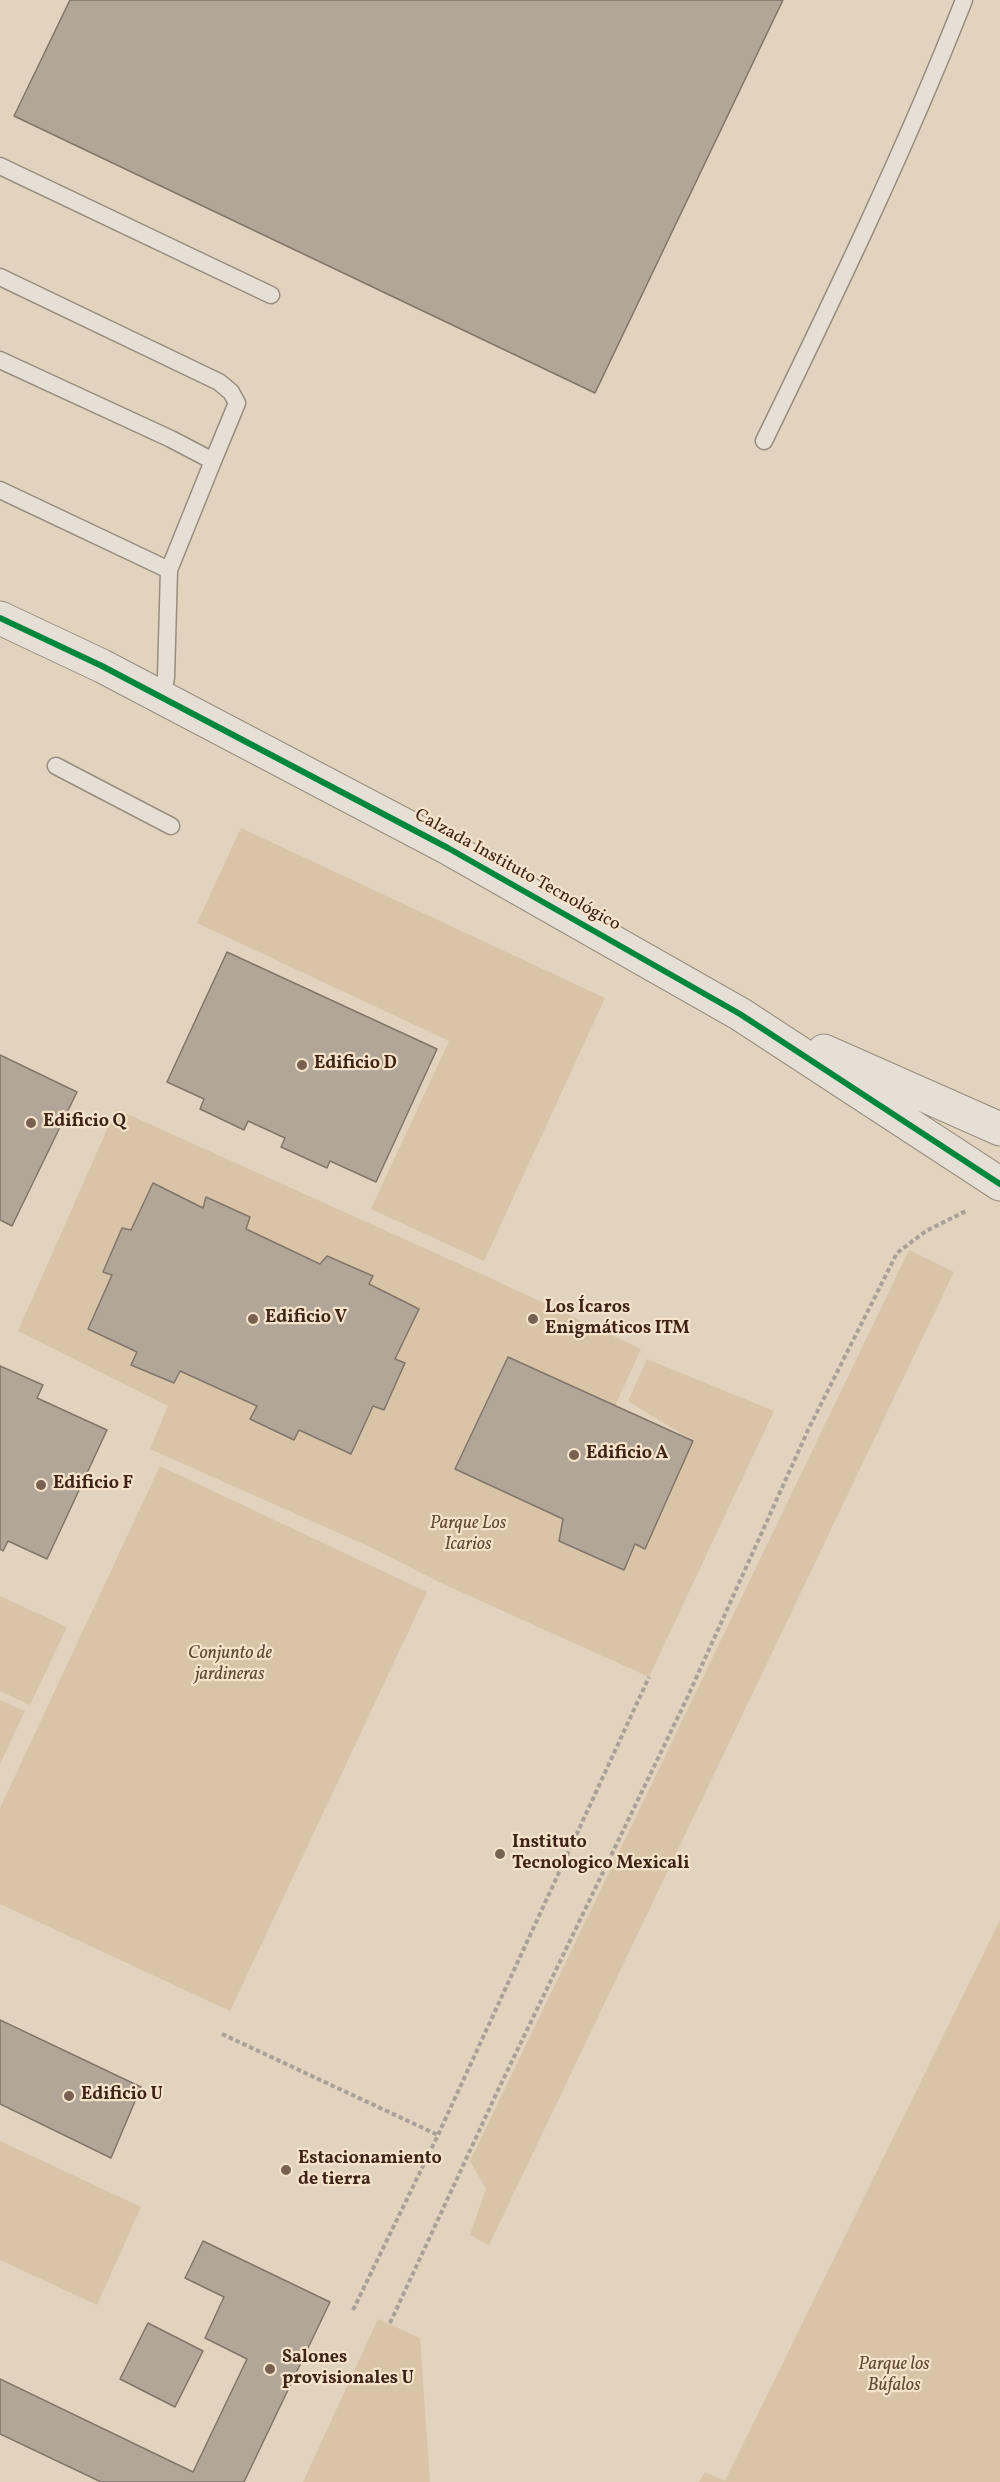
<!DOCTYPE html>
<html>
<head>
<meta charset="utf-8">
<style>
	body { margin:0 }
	canvas { display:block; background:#e1d3be }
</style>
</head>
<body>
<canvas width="1000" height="2482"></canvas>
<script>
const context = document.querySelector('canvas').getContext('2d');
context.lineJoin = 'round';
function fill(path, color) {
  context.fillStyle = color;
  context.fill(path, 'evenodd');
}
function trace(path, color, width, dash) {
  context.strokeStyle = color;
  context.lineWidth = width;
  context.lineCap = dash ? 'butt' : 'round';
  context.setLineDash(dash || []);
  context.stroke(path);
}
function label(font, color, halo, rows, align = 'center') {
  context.font = font + ' Vollkorn,serif';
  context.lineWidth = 4.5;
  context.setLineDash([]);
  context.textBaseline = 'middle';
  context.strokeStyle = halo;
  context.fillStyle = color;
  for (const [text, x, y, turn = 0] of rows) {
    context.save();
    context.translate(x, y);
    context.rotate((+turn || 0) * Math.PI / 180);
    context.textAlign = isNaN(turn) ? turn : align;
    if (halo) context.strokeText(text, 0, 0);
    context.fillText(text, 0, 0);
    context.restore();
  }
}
fill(new Path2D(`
	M241 828 605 998 484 1261 371 1209 449 1041 197 923Z
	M116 1109 484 1275 641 1349 615 1406 508 1357 455 1469 563 1519 559 1541 624 1569 635 1544 644 1549 693 1441 628 1401 647 1359 774 1411 649 1677 441 1583 368 1546 150 1449 168 1406 18 1331ZM153 1183 203 1208 206 1197 250 1217 246 1229 418 1308 395 1359 405 1364 385 1410 373 1406 351 1453 299 1430 294 1440 251 1419 257 1406 180 1371 174 1383 132 1365 137 1352 88 1328 112 1275 103 1272 122 1228 131 1230Z
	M909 1250 954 1272 489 2245 470 2235 486 2189 470 2161Z
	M160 1466 427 1592 230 2011 0 1904V1808Z
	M0 1596 67 1627 30 1705 0 1691Z
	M0 1700 25 1711 0 1764Z
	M1000 1920V2482H699L705 2472 725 2481Z
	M0 2141 141 2207 97 2305 0 2260Z
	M378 2319 420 2338 430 2482H303Z`), '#d9c4a7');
const building = new Path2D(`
	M70 0H783L595 393 14 116Z
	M227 952 437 1049 376 1182 330 1161 327 1168 281 1147 285 1138 248 1121 244 1130 200 1109 204 1099 167 1082Z
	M0 1055 77 1092 12 1226 0 1220Z
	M153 1183 203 1208 206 1197 250 1217 246 1229 320 1264 327 1256 373 1276 369 1284 419 1309 395 1359 405 1363 384 1410 373 1406 351 1454 299 1430 294 1440 250 1419 257 1406 180 1371 174 1383 131 1365 137 1352 88 1329 112 1275 103 1272 122 1228 131 1230Z
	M508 1357 693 1441 645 1549 635 1544 624 1570 559 1541 563 1519 455 1469Z
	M0 1366 43 1385 37 1398 107 1430 47 1559 8 1541 3 1551 0 1549Z
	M0 2020 141 2087 111 2158 0 2104Z
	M203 2241 330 2302 244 2482H101L0 2434V2379L193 2472 247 2359 205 2338 224 2297 185 2278Z
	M148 2323 203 2351 175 2407 120 2379Z`);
fill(building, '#b1a698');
trace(building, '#817669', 1.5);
const service = new Path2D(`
	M0 166 271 295
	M0 277 219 382 231 392 237 403 213 461
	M0 360 171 439 213 461 169 570 166 677 163 697
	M764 441C835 295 905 150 964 0
	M0 490 169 570
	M56 766 171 826`);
const tertiary = new Path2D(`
	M0 618 102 666 448 848 740 1014 1000 1184
	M824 1051 1000 1129`);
trace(service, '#988d7f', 19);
trace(tertiary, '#988d7f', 35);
trace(new Path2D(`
	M222 2034 438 2135
	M353 2310 438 2135 649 1677
	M390 2323 499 2088 688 1696 809 1428 897 1253 926 1231 968 1210`), '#a9a198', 4, [4.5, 3]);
trace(service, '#e6dfd5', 16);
trace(tertiary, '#e6dfd5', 33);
trace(new Path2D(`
	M0 618 102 666 448 848 740 1014 1000 1184`), '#00873e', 6);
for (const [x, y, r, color] of [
	[302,1065,6,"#786151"],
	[31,1123,6,"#786151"],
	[253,1319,6,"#786151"],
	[533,1319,6,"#786151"],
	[574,1455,6,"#786151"],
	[41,1485,6,"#786151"],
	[500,1854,6,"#786151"],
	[69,2096,6,"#786151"],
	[286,2170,6,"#786151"],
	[270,2369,6,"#786151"]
]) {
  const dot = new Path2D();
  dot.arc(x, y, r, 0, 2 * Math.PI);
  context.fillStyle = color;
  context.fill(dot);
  trace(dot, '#f5e4cb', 2);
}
label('18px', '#402317', '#f5e4cb', [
	["Calzada Instituto Tecnológico",517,871,29]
]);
label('bold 18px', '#402317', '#f5e4cb', [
	["Edificio D",314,1065],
	["Edificio Q",43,1123],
	["Los Ícaros",545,1309],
	["Enigmáticos ITM",545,1330],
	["Edificio V",265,1319],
	["Edificio A",586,1455],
	["Edificio F",53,1485],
	["Instituto",512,1844],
	["Tecnologico Mexicali",512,1865],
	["Edificio U",81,2096],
	["Estacionamiento",298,2160],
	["de tierra",298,2181],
	["Salones",282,2359],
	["provisionales U",282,2380]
], 'left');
label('italic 18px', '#644836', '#f5e4cb', [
	["Parque Los",468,1525],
	["Icarios",468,1546],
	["Conjunto de",230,1655],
	["jardineras",230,1676],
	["Parque los",894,2366],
	["Búfalos",894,2387]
]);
</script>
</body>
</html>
